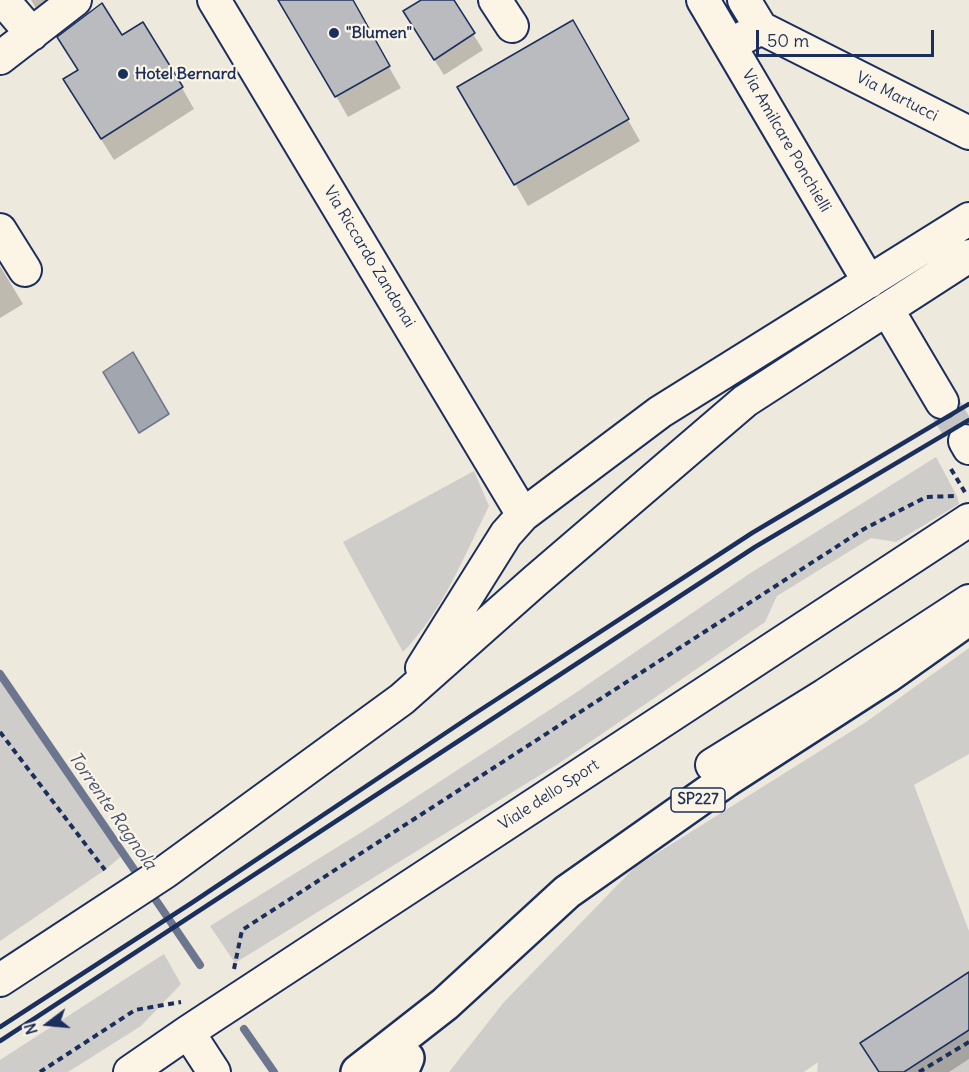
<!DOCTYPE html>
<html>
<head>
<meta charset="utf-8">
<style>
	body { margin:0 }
	#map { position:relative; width:969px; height:1072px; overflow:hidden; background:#eee9dd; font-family:Delius,sans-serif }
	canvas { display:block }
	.north { position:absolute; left:18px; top:994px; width:60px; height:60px; -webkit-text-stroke:4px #fcf5e5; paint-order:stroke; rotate:254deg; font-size:16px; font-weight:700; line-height:24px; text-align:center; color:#1b2f5e }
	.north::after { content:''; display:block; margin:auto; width:21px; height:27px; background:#1b2f5e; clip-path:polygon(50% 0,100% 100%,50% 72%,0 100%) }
	.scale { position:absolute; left:756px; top:30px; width:178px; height:27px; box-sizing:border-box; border:3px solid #1b2f5e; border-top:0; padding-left:8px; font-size:18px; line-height:21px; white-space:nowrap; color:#1b2f5e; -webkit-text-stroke:4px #fcf5e5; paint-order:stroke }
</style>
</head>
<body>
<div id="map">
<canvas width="969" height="1072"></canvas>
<div class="north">N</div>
<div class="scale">50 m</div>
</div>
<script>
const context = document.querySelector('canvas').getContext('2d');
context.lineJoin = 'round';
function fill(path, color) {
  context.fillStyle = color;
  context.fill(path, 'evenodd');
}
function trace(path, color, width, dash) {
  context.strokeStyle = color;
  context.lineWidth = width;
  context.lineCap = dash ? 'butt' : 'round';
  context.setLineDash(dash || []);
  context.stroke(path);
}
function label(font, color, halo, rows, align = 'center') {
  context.font = font + ' Delius,sans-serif';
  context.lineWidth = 4.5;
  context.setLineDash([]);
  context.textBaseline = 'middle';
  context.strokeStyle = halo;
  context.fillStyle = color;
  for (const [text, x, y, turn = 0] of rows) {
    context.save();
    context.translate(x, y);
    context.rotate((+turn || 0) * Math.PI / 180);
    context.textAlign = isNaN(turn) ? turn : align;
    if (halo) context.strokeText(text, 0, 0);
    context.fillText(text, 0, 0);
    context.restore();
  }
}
fill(new Path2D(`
	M936 457 957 496 959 504 896 542 871 538 777 596 765 622 558 764 235 963 210 926 373 825 574 694 749 574Z
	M474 471 489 506C464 556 443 611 403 652L343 542Z
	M969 648V754L914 785 969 931V1072H817L818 1062 804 1072H449L504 1002 635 867 866 722Z
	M0 674 124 854 105 870 0 941Z
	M164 954 181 984 141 1026 68 1072H0V1060Z`), '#cfcdca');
const water = new Path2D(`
	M133 352 169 414 139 433 103 372Z`);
fill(water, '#a2a7af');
trace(water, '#6c778f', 1.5);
fill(new Path2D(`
	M31 0H66L44 22Z
	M424 0H452L483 50 444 75 414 28Z
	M572 22 640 141 528 206 459 87Z
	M370 34 401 88 348 117 319 66Z
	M122 37 182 88 194 109 114 160 77 101 79 71Z
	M0 266 23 304 0 318Z
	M969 974V1059L949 1072H879Z`), '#0003');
trace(new Path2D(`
	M0 674 142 881
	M149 890 200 965
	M244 1029 274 1072`), '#6c778f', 8);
const building = new Path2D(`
	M278 0H353L390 66 335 97Z
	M421 0H454L475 33 434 60 403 11Z
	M102 3 122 35 143 22 183 87 101 139 63 79 78 70 57 37Z
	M573 20 629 119 514 185 457 87Z
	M969 972V1030L904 1072H879L860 1043Z`);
fill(building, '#babbbe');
trace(building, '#1b2f5e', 1.5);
trace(new Path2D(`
	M942 402 965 441`), '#c4c4c4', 32, [32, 16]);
const minor = new Path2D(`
	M3 0 32 34
	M214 0 523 515
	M495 0 512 26
	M703 0 869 282
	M744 0 761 28
	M730 45 761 28 969 133
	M0 58 75 0
	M0 230 25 270
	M887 309 942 402
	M965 441 969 448
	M422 668 506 534 523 515 660 412 969 219
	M712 765 825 695 969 601
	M0 980 165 872 402 699 535 581 745 401 969 256
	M188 1032 214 1072
	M130 1072 188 1032 969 520`);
const highway = new Path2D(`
	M358 1072 445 1004 567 892 726 780 887 676 969 618
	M401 1072 407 1058`);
trace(minor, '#1b2f5e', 36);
trace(highway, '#1b2f5e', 38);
trace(new Path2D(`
	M951 469 966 494
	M0 732 105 870
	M234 969 242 930 864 529 926 497 954 496
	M40 1072 135 1010 181 1002
	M919 1072 969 1042`), '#1b2f5e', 4, [6, 4.5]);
trace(minor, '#fcf5e5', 32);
trace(highway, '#fcf5e5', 33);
trace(new Path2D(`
	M0 1027 193 902 471 716 752 533 969 404
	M0 1041 755 547 969 420`), '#1b2f5e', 4.5);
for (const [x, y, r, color] of [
	[334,33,6,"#1b2f5e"],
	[123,74,6,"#1b2f5e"]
]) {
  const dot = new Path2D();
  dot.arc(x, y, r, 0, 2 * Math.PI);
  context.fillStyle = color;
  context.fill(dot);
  trace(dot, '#fcf5e5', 2);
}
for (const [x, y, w] of [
	[698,800,54]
]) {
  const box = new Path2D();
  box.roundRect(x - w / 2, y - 12, w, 24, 4.5);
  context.fillStyle = '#fcf5e5';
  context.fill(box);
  trace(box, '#1b2f5e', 1.5);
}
label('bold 15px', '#1b2f5e', null, [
	["SP227",698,800]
]);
label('bold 16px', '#1b2f5e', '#fcf5e5', [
	["\"Blumen\"",346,33],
	["Hotel Bernard",135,74]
], 'left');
label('16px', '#1b2f5e', '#fcf5e5', [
	["Via Martucci",897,97,27],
	["Via Amilcare Ponchielli",786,141,60],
	["Via Riccardo Zandonai",369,257,59],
	["Viale dello Sport",549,795,-33]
]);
label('italic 18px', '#445376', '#fcf5e5', [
	["Torrente Ragnola",112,811,55]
]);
</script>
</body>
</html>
